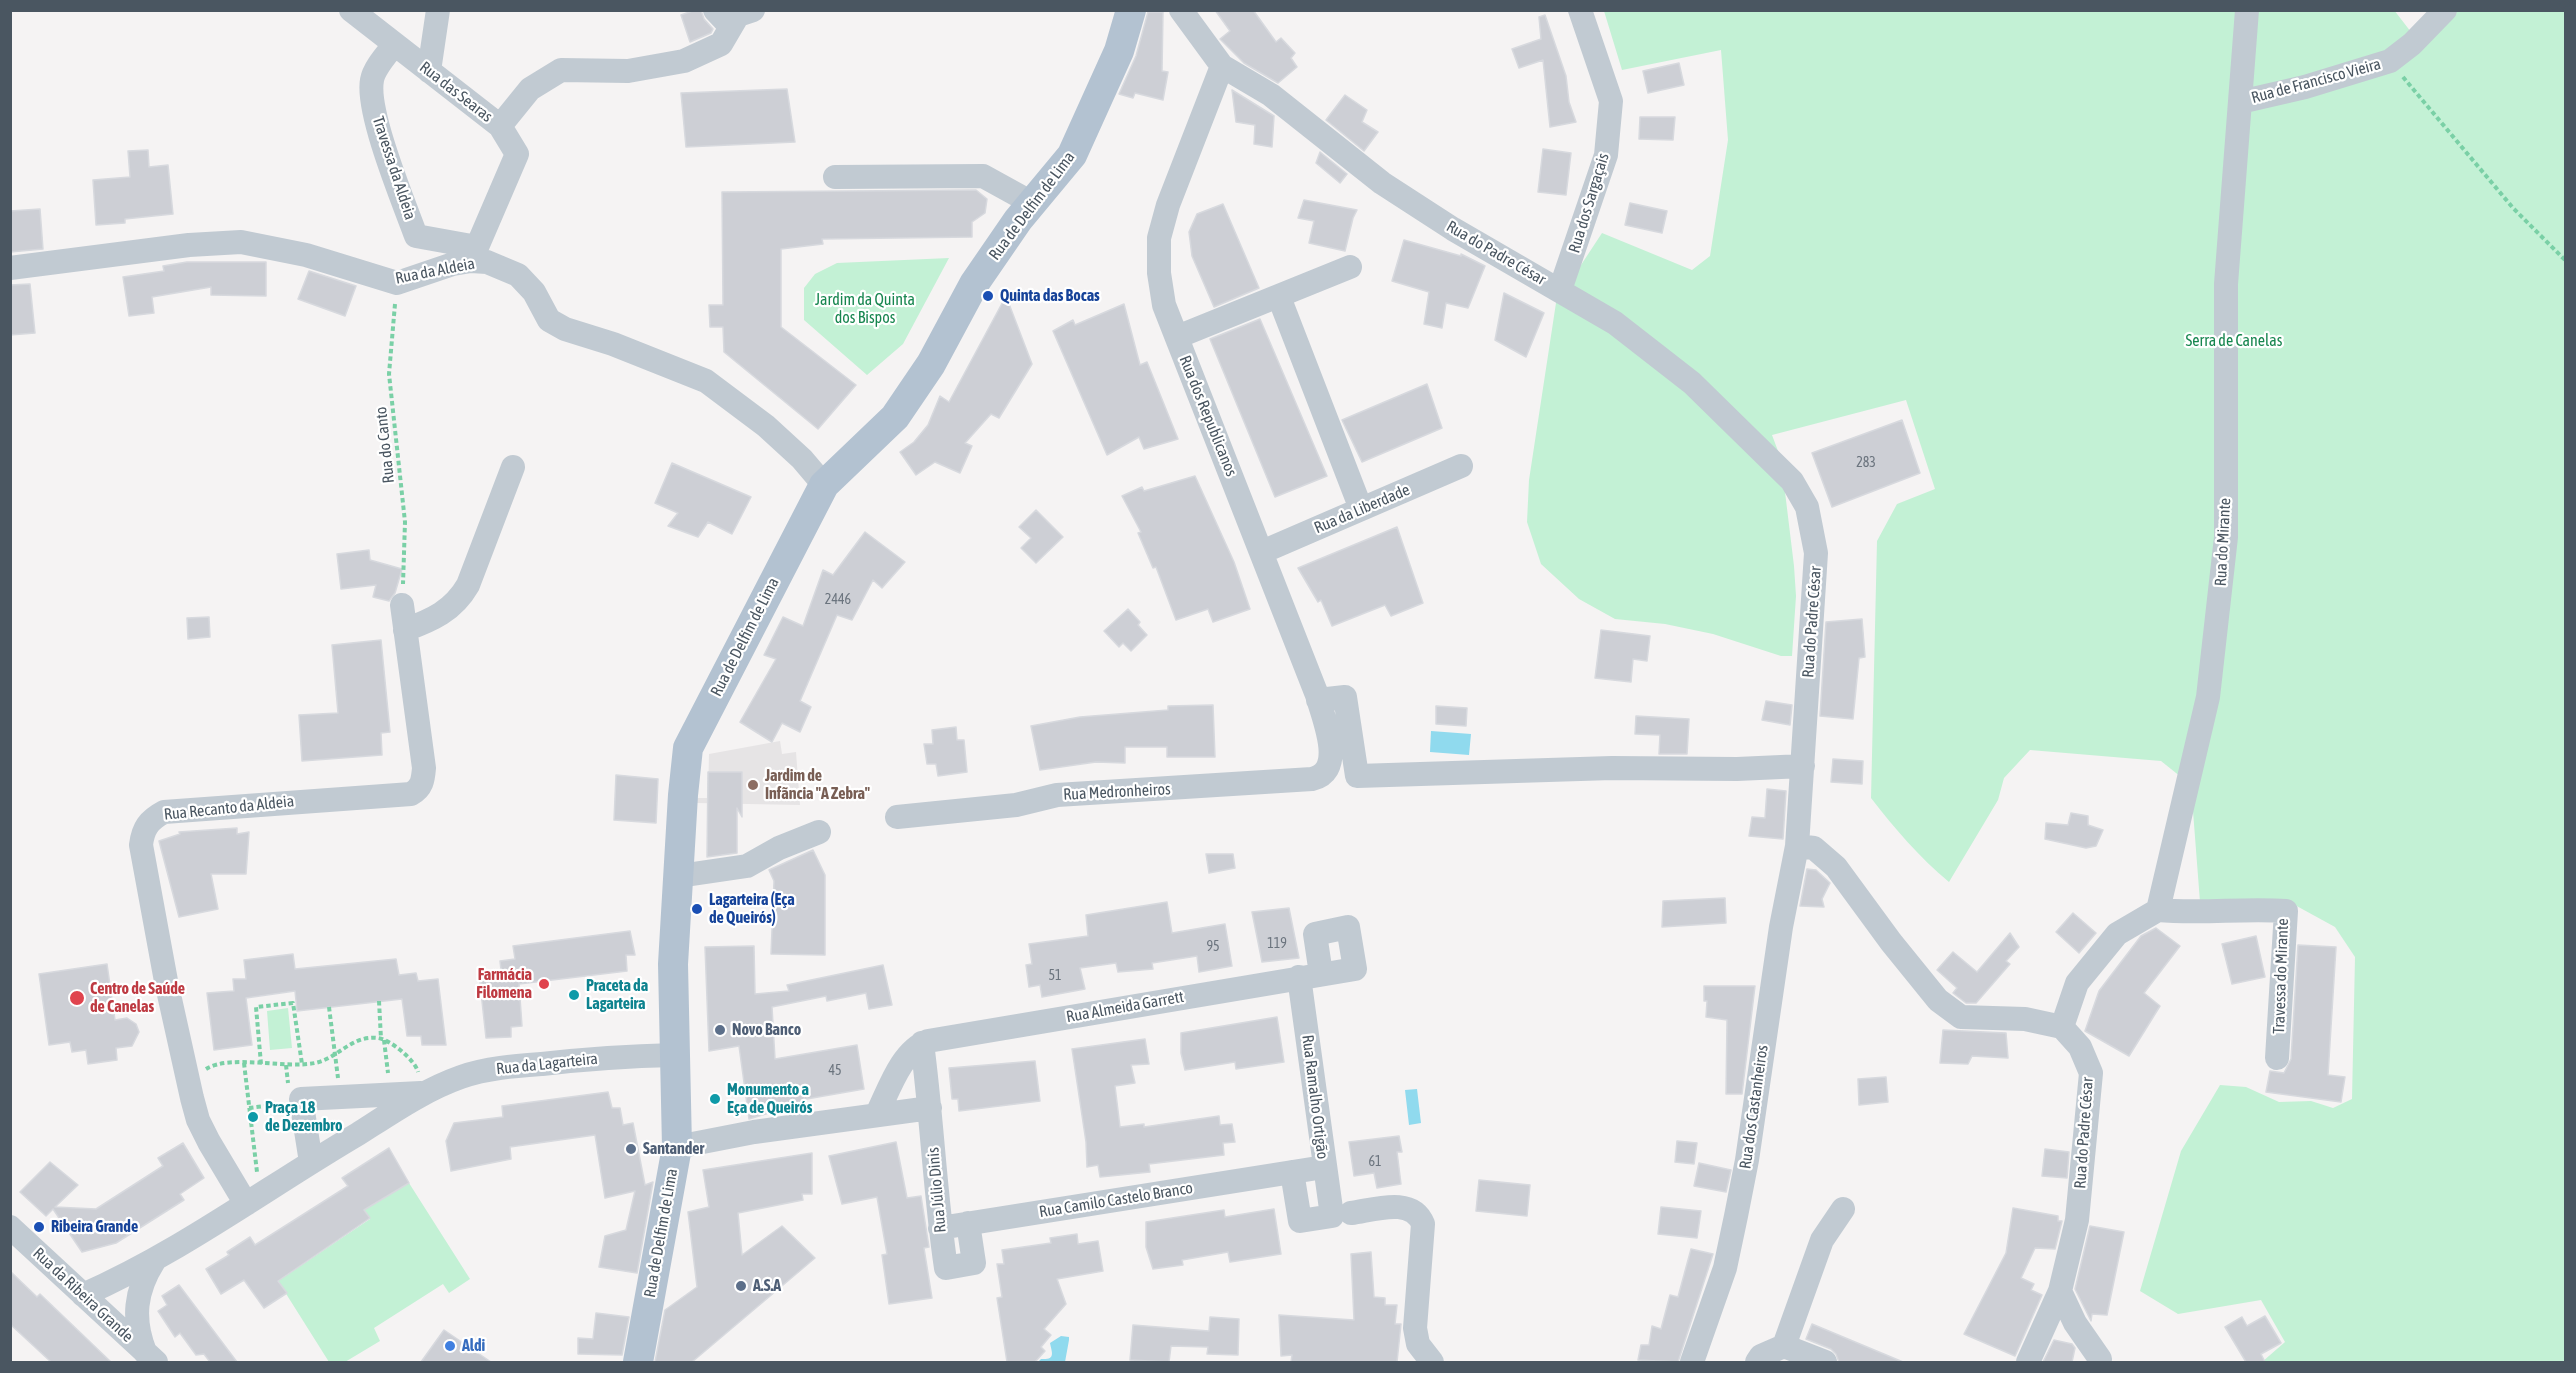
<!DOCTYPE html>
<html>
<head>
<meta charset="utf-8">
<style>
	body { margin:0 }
	#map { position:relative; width:2576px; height:1373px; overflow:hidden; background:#f5f3f3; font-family:"Asap Condensed",sans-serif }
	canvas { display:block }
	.frame { position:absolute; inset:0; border:12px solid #4a5661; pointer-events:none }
</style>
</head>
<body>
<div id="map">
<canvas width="2576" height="1373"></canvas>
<div class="frame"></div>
</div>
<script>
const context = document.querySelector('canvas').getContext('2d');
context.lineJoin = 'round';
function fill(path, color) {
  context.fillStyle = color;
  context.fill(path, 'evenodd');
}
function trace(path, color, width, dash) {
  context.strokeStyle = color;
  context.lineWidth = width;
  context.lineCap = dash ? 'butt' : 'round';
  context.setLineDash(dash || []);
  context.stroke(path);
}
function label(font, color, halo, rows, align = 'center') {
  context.font = font + ' "Asap Condensed",sans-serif';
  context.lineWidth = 4.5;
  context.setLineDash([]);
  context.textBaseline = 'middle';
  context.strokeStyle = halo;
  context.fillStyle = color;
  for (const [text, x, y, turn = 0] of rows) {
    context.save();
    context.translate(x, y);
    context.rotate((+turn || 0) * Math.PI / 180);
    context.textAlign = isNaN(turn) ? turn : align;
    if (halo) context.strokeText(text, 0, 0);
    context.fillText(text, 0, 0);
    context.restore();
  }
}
fill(new Path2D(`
	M780 741 782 754 796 752 800 805 696 803V798H708L709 754Z`), '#e6e4e5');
fill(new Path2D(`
	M2394 10 2421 45 2456 11H2565V1362H2262L2285 1342 2261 1300 2178 1314 2140 1291 2181 1151 2220 1085 2246 1087 2279 1102 2311 1101 2333 1108 2352 1099 2355 957 2335 927 2293 904 2200 902 2191 785 2161 761 2030 750 2004 778 1998 800 1949 882C1919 857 1895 829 1871 798L1877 541 1897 504 1935 489 1906 400 1772 435 1781 459 1794 566 1796 596 1792 656H1781L1713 634 1665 624 1615 619 1579 599 1541 564 1527 522 1529 480 1556 303 1602 233 1692 270 1710 256 1728 140 1721 50 1622 70 1604 11Z
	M949 258 903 344 867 375 804 320V288L815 274 837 263Z
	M288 1008 292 1048 270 1050 267 1011Z
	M409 1183 470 1279 449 1293 443 1284 374 1328 380 1341 345 1362H329L278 1281 370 1219 364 1209Z`), '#c3f1d5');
fill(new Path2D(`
	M1431 731 1471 734 1469 755 1430 752Z
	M1417 1089 1421 1123 1409 1125 1405 1090Z
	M1061 1336 1069 1337V1340L1065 1362H1038L1041 1359C1056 1360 1052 1353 1050 1343Z`), '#90daee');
const building = new Path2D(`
	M695 10H701L704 19 713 29 711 33 690 42 681 15Z
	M1215 10H1253L1276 42 1281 38 1295 53 1291 58 1297 67 1278 83 1244 63 1220 39 1230 31Z
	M1148 12H1163L1162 71 1168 72 1163 100 1135 93 1133 98 1119 94 1136 56Z
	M1545 15 1566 76 1569 102 1576 122 1550 127 1543 60 1519 68 1512 49 1541 39 1539 17Z
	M1679 63 1684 85 1648 93 1643 71Z
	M787 89 795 142 686 147 681 93Z
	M1232 90 1274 116 1272 147 1254 144 1255 125 1236 122Z
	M1345 95 1367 110 1362 122 1378 132 1364 151 1326 120Z
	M1640 117H1675L1673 140 1639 139Z
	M1543 149 1571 153 1566 195 1538 192Z
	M148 150 149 167 168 165 173 214 125 219V223L96 225 93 180 130 177 128 151Z
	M1320 152 1347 174 1340 183 1316 163Z
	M976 190 987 199 985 213 972 222V237L822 239 823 244 781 249V327L856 385 818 429 724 352 723 327H710L709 305H723L722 192Z
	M1304 200 1357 210 1353 218 1345 251 1309 243 1314 221 1298 218Z
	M1630 203 1667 211 1662 233 1625 225Z
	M1223 204 1259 288 1214 307 1192 256 1189 232 1197 214Z
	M40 209 43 249 10 252V211Z
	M1404 240 1461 256V254L1485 266 1468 308 1446 303 1442 328 1424 324 1429 292 1392 281Z
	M187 262H266V296L211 295V287L152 297 154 313 129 316 123 277 164 271 163 266Z
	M309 271 356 286 345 316 298 299Z
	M30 284 35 333 10 335V285Z
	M1504 293 1544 313 1526 357 1495 340Z
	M1006 296 1032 364 999 418 991 414 965 443 972 446 960 473 935 462 916 475 900 452 914 442 928 425 940 396 949 402Z
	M1124 304 1140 365 1147 362 1178 439 1144 449 1139 437 1107 455 1053 331 1073 320 1075 325Z
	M1260 319 1327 476 1275 497 1210 339Z
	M1427 384 1442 428 1362 462 1342 420Z
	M1902 420 1920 473 1832 507 1812 453Z
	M672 463 751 497 732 534 708 522 698 537 668 526 678 513 655 503Z
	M1195 476 1234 562 1250 609 1213 622 1208 609 1176 620 1156 567 1153 568 1138 533 1141 532 1122 496 1142 487 1144 491Z
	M1036 510 1063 537 1036 563 1021 548 1031 538 1019 527Z
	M1397 527 1423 603 1391 616 1385 605 1332 626 1321 600 1318 602 1298 568Z
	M865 532 905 562 882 588 873 580 852 620 837 615 800 701 811 707 800 732 782 723 772 742 740 722 776 659 764 655 783 617 803 626 823 570 833 575Z
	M369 550 370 560 402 569 395 593 389 601 373 597 376 585 341 589 337 554Z
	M1128 609 1140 622 1138 625 1147 635 1131 651 1123 643 1119 647 1104 631Z
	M209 617 210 637 188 639 187 618Z
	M1862 619 1865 657 1859 658 1853 719 1820 716 1826 622Z
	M1601 630 1650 636 1647 661 1633 659 1631 682 1595 678Z
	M381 640 390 732 381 733 382 755 302 761 299 715 338 713 332 645Z
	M1766 701 1792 705 1790 725 1762 720Z
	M1213 705 1215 757H1167V747H1125V763L1096 762 1040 770 1031 726 1080 717 1168 710V706Z
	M1436 706 1467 708 1466 726 1436 724Z
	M1636 716 1689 719 1687 754H1659L1660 735 1635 734Z
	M956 727 957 740H964L967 772 938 776 936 764H927L924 744H933L932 730Z
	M1833 759 1863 761 1862 784 1831 782Z
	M708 772H742V817L737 808V853L707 857Z
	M616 775 658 779 656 823 614 820Z
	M1767 789 1786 791 1783 839 1749 836 1752 817 1765 818Z
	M2071 813 2088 816V825L2103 830 2096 846 2086 848 2045 839 2046 823 2068 825Z
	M237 828V834L249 832 246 874H211L218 909 179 917 159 841 180 834 179 832Z
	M813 850 825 875V955L771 954 774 881 769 870Z
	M1206 854H1233L1235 868 1209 873Z
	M1807 869 1816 870 1830 883 1822 899 1824 907 1800 906Z
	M1725 898 1726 923 1662 927 1663 901Z
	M1167 902 1172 933 1225 924 1232 966 1199 972 1197 956 1152 963 1153 969 1118 972 1116 963 1080 968 1085 989 1042 997 1040 985 1029 987 1026 965 1032 964 1029 944 1088 936 1086 915Z
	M1289 908 1299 958 1262 962 1252 912Z
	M2073 913 2096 933 2079 953 2056 932Z
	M2156 928 2180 946 2144 993 2160 1006 2129 1056 2085 1031 2099 991 2141 936Z
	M630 931 635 955H626L627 971 519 984 522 1026 511 1027V1037L486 1038 479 974 501 970 500 961 515 959 513 946Z
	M2010 933 2019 947 2006 961 2010 964 1976 1003H1966L1953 993 1957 988 1937 970 1953 952 1977 972Z
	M2256 936 2265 977 2232 984 2222 944Z
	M2298 945 2336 947 2328 1075 2345 1077 2341 1102 2266 1092 2270 1071 2284 1073 2291 1059Z
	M754 946 755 994 789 991 787 985 883 965 892 1005 869 1009 866 993 827 1001 826 996 772 1007 775 1059 857 1045 864 1089 801 1100 802 1103 749 1119 739 1046 709 1051 705 947Z
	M293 954 295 969 396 959 399 975 416 973 418 981 438 979 446 1045H422L421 1036H407L402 999 297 1011 295 991 246 998 252 1045 214 1050 207 993 234 991 233 979H246L244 960Z
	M107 964 115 1020 127 1018 136 1024 139 1032 132 1046 116 1048 117 1060 88 1064 86 1050 72 1052 70 1042 49 1045 39 974Z
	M1704 986H1755L1742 1094H1726L1727 1020 1706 1017 1707 1001H1704Z
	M1277 1017 1284 1062 1236 1069 1235 1062 1185 1070 1181 1053V1033Z
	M1943 1030 2006 1033 2008 1058 1972 1056 1968 1064 1940 1063Z
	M1145 1039 1149 1064 1131 1065 1135 1083 1115 1086 1120 1127 1144 1124V1127L1219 1116 1220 1125 1232 1124 1235 1142 1223 1143 1224 1155 1149 1164 1150 1172 1100 1177 1098 1165 1087 1167 1086 1142 1072 1049Z
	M1035 1061 1040 1101 959 1111 958 1099H952L949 1068Z
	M1886 1077 1888 1102 1859 1105 1858 1079Z
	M608 1092 612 1108H620L623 1125 633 1123 645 1185 653 1182 637 1273 599 1267 605 1236 626 1230 635 1191 605 1198 595 1135 510 1147 511 1159 451 1171 446 1141 454 1123 503 1117 502 1106Z
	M1399 1136 1402 1152H1397L1401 1184 1377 1188 1374 1173 1354 1176 1349 1142Z
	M1677 1141 1697 1143 1694 1164 1675 1162Z
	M896 1142 907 1198 921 1196 929 1247 924 1248 932 1298 889 1304 882 1255 887 1254 877 1197 842 1204 829 1156Z
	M183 1143 204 1178 180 1194 184 1200 116 1243 82 1252 53 1209 46 1216 20 1192 50 1162 78 1185 55 1207 96 1209 163 1166 158 1158Z
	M389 1148 409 1183 364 1210 370 1218 278 1281 287 1293 264 1308 244 1280 221 1294 206 1269 229 1255 227 1252 250 1237 255 1245 348 1186 342 1178Z
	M2045 1149 2069 1152 2067 1178 2042 1176Z
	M812 1153V1194H802L803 1200 738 1213 742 1255 782 1226 815 1258 692 1362H655L665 1310 697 1287 688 1212 709 1207 703 1170Z
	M1699 1163 1731 1170 1726 1192 1694 1186Z
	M1479 1180 1530 1185 1527 1216 1476 1211Z
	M1661 1207 1701 1211 1697 1238 1658 1234Z
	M2013 1208 2058 1216V1221H2062L2055 1249 2035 1248 2021 1278 2034 1284 2031 1290 2042 1295 2015 1356 1964 1334 2006 1253Z
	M1274 1209 1281 1254 1230 1262 1228 1252 1182 1260 1183 1265 1153 1269 1146 1247V1222L1224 1210 1225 1217Z
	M2090 1226 2124 1232 2107 1315 2092 1314 2091 1321 2075 1289Z
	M1077 1234 1078 1244 1098 1241 1103 1271 1057 1279 1066 1304 1044 1329 1051 1335 1041 1347 1045 1351 1035 1362H1007L997 1298 1002 1297 997 1264H1004L1002 1250 1051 1243 1050 1238Z
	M1691 1249 1713 1254 1678 1362 1638 1360 1641 1345H1649L1652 1326 1661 1329 1670 1295 1678 1297Z
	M1371 1252 1374 1297 1385 1298V1305H1397L1395 1324H1401L1397 1362H1291L1292 1355 1281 1356 1279 1315 1354 1320 1351 1254Z
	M10 1271 37 1297 40 1294 111 1362H51L10 1324Z
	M179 1285 237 1362H210L204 1354 196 1355 180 1333 175 1337 158 1311 167 1305 162 1296Z
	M596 1313 629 1317 622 1355 578 1354V1338L593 1339Z
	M2265 1316 2281 1343 2261 1354 2265 1362H2246L2225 1327 2242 1317 2247 1326Z
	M1210 1317 1239 1319 1238 1355 1207 1354 1208 1347 1171 1346 1169 1362 1130 1360 1133 1325 1209 1331Z
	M1812 1324 1903 1362H1839L1836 1354 1831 1349 1806 1339Z
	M444 1330 491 1362H421Z
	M2054 1340 2072 1344 2075 1348 2072 1362H2043Z`);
fill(building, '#cdcfd5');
trace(building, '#d7d9de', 1.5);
trace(new Path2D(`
	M2403 77 2513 208 2566 261
	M395 304 389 374 405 522 403 584
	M379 1001 381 1039
	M329 1007 338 1078
	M384 1040 388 1073
	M244 1063 257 1172
	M261 1064 256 1007 293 1003 302 1064
	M286 1065 288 1083
	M206 1069C230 1054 285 1069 315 1063 339 1058 351 1035 378 1038 391 1040 415 1060 418 1072
	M249 1108 281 1104`), '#7ad0a6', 4, [4.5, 3]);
trace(new Path2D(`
	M351 10 500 126 517 154 471 261
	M715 10 731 27
	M1181 10 1222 66 1271 95 1382 183 1453 229 1615 323 1692 383 1792 481 1807 507 1816 553 1797 846 1781 927 1747 1160 1736 1216 1725 1268 1692 1362
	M394 45C387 54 374 68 372 80 366 112 404 203 416 236L477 247
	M429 71 438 10
	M2240 102 2305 87 2390 61 2412 44 2445 10
	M500 126 530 89 561 70 628 71 684 61 721 44 738 15 753 10
	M835 177 983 176 1032 203
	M10 268 189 245 241 242 306 255 397 283 453 264 471 261 487 262 518 275 534 292 549 320 565 329 613 344 706 381 766 426 802 459 824 485
	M1560 290 1606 155 1611 101 1580 10
	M1279 297 1361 509
	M1177 337 1350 267
	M1262 552 1461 466
	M405 630C432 620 453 611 468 585L513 467
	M1318 700 1345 697 1357 776 1612 768 1737 769 1803 766
	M897 817 1016 805 1057 795 1312 779C1347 771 1323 718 1317 695L1164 305 1159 273V238L1168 205 1222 66
	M1797 846 1814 848 1836 867 1891 942 1938 1000 1961 1017 2025 1019 2062 1027 2080 1047 2091 1073 2077 1220 2060 1291 2028 1362
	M679 876 747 866 779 848 819 832
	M2158 910C2201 914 2243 908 2286 911L2277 1058
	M2062 1027 2077 983 2117 934 2158 910 2208 697 2226 537V284L2247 10
	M922 1043C932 1118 935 1194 946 1268L974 1263 968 1223
	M877 1114C889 1090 901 1051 928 1041L1355 969 1348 927 1315 934 1321 974
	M677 1147 754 1132 930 1108
	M311 1162 301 1099 421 1093
	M1292 1172 1300 1221 1332 1216 1299 977
	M246 1204 209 1142 198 1120 192 1098 166 981 141 845C143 828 149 820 164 812L411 794C422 788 423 780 424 768L402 605
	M1351 1213C1374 1210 1412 1196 1423 1224L1415 1328 1418 1344 1432 1362
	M10 1227 156 1362
	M940 1228 1324 1167
	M2060 1291 2075 1323 2100 1359
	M83 1295C181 1252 266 1188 358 1134 391 1113 424 1090 461 1077 487 1068 515 1066 542 1064 586 1059 630 1056 674 1055
	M1784 1346 1822 1240 1843 1209
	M145 1352C132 1319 135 1291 154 1261
	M1757 1362 1761 1356 1784 1346 1825 1362`), '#c1cad2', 24);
trace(new Path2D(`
	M638 1362 677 1147 673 964 683 795 688 748 824 485 895 417 931 364 974 284 1018 220 1072 155 1119 51 1131 10`), '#b3c2d1', 30);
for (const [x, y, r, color] of [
	[988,296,6,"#1a4fb4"],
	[753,785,6,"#8d6e63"],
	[697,909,6,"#1a4fb4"],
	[544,984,6,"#e0444e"],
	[574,995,6,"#0f9aa8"],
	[77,998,8,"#e0444e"],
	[720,1030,6,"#5c6f8a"],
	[715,1099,6,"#0f9aa8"],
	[253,1117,6,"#0f9aa8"],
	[631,1149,6,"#5c6f8a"],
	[39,1227,6,"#1a4fb4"],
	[741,1286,6,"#5c6f8a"],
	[450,1346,6,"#3f7fe0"]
]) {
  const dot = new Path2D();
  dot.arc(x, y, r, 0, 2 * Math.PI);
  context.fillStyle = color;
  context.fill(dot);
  trace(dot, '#fff', 2);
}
label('14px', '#6b747e', null, [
	["283",1866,463],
	["2446",838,600],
	["119",1277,944],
	["95",1213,947],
	["51",1055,976],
	["45",835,1071],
	["61",1375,1162]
]);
label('16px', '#4a5661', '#fff', [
	["Rua de Francisco Vieira",2316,81,-15],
	["Rua das Searas",456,92,38],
	["Travessa da Aldeia",394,168,72],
	["Rua dos Sargaçais",1589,203,-73],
	["Rua de Delfim de Lima",1032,206,-53],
	["Rua do Padre César",1496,253,30],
	["Rua da Aldeia",435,271,-11],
	["Rua dos Republicanos",1208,416,68],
	["Rua do Canto",385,445,-96],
	["Rua da Liberdade",1362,509,-23],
	["Rua do Mirante",2223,542,-87],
	["Rua do Padre César",1812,622,-86],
	["Rua de Delfim de Lima",745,637,-63],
	["Rua Medronheiros",1117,792,-3],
	["Rua Recanto da Aldeia",229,808,-6],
	["Travessa do Mirante",2281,976,-88],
	["Rua Almeida Garrett",1125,1007,-10],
	["Rua da Lagarteira",547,1064,-6],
	["Rua Ramalho Ortigão",1315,1097,83],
	["Rua dos Castanheiros",1754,1107,-82],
	["Rua do Padre César",2084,1133,-86],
	["Rua Júlio Dinis",937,1190,-95],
	["Rua Camilo Castelo Branco",1116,1200,-9],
	["Rua de Delfim de Lima",661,1233,-80],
	["Rua da Ribeira Grande",83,1295,43]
]);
label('bold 16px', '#164399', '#fff', [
	["Quinta das Bocas",1000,296],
	["Lagarteira (Eça",709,900],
	["de Queirós)",709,918],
	["Ribeira Grande",51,1227]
], 'left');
label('16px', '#17864f', '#fff', [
	["Jardim da Quinta",865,300],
	["dos Bispos",865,318],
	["Serra de Canelas",2234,341]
]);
label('bold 16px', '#785e54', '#fff', [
	["Jardim de",765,776],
	["Infãncia \"A Zebra\"",765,794]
], 'left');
label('bold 16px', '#be3a42', '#fff', [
	["Farmácia",532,975],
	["Filomena",532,993],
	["Centro de Saúde",90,989,"left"],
	["de Canelas",90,1007,"left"]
], 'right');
label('bold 16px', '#0d838f', '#fff', [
	["Praceta da",586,986],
	["Lagarteira",586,1004],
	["Monumento a",727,1090],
	["Eça de Queirós",727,1108],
	["Praça 18",265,1108],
	["de Dezembro",265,1126]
], 'left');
label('bold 16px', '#4e5e75', '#fff', [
	["Novo Banco",732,1030],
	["Santander",643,1149],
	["A.S.A",753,1286]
], 'left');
label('bold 16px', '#366cbe', '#fff', [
	["Aldi",462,1346]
], 'left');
</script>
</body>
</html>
